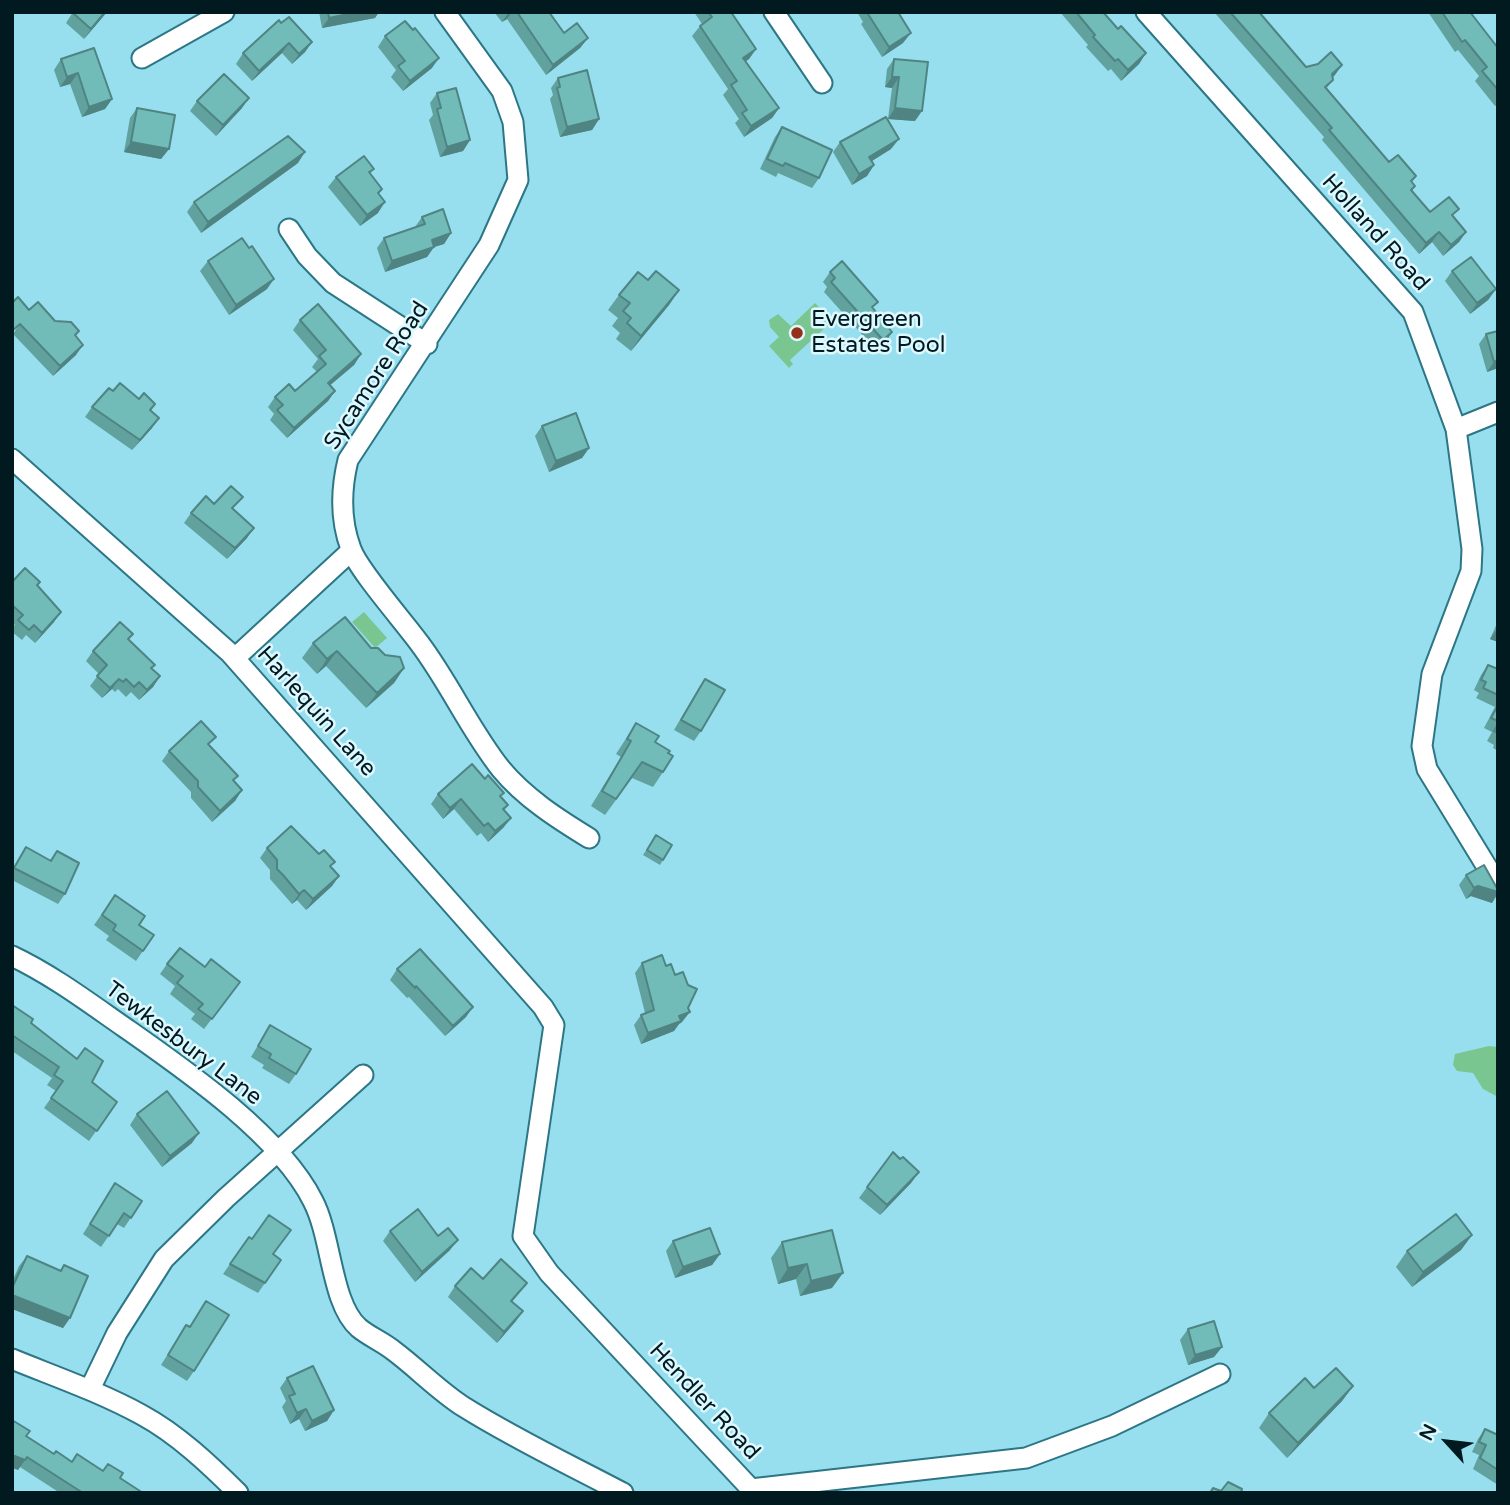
<!DOCTYPE html>
<html>
<head>
<meta charset="utf-8">
<style>
	body { margin:0 }
	#map { position:relative; width:1510px; height:1505px; overflow:hidden; background:#97dfef; font-family:"Varela Round",sans-serif }
	canvas { display:block }
	.frame { position:absolute; inset:0; border:14px solid #001a20; pointer-events:none }
	.north { position:absolute; left:1412px; top:1407px; width:70px; height:70px; -webkit-text-stroke:5px #ddf8ff; paint-order:stroke; rotate:297deg; font-size:19px; font-weight:700; line-height:28px; text-align:center; color:#001a20 }
	.north::after { content:''; display:block; margin:auto; width:24px; height:32px; background:#001a20; clip-path:polygon(50% 0,100% 100%,50% 72%,0 100%) }
</style>
</head>
<body>
<div id="map">
<canvas width="1510" height="1505"></canvas>
<div class="frame"></div>
<div class="north">N</div>
</div>
<script>
const context = document.querySelector('canvas').getContext('2d');
context.lineJoin = 'round';
function fill(path, color) {
  context.fillStyle = color;
  context.fill(path, 'evenodd');
}
function trace(path, color, width, dash) {
  context.strokeStyle = color;
  context.lineWidth = width;
  context.lineCap = dash ? 'butt' : 'round';
  context.setLineDash(dash || []);
  context.stroke(path);
}
function label(font, color, halo, rows, align = 'center') {
  context.font = font + ' "Varela Round",sans-serif';
  context.lineWidth = 5;
  context.setLineDash([]);
  context.textBaseline = 'middle';
  context.strokeStyle = halo;
  context.fillStyle = color;
  for (const [text, x, y, turn = 0] of rows) {
    context.save();
    context.translate(x, y);
    context.rotate((+turn || 0) * Math.PI / 180);
    context.textAlign = isNaN(turn) ? turn : align;
    if (halo) context.strokeText(text, 0, 0);
    context.fillText(text, 0, 0);
    context.restore();
  }
}
fill(new Path2D(`
	M815 303 835 325 831 329 827 326 790 360 793 364 789 368 769 346 779 337 770 327 769 320 778 314 791 326Z
	M364 612 387 638 375 648 352 622Z
	M1489 1046 1498 1047V1097L1483 1089 1473 1073 1457 1071 1453 1065 1455 1054Z`), '#7ac691');
const minor = new Path2D(`
	M445 12 502 91 513 122 518 180 489 245 348 460C341 489 340 520 351 549 358 570 405 623 420 644 450 684 470 730 501 769 525 798 558 819 589 838
	M774 12 822 83
	M1146 12 1413 312 1456 429 1472 549 1471 571 1432 674 1422 746 1427 769 1498 885
	M142 58 224 12
	M289 229 307 256 333 283 427 344
	M1456 429 1498 412
	M12 459 230 653 543 1007 554 1025 523 1236 549 1273 751 1489 1026 1458 1112 1426 1220 1374
	M235 658 351 551
	M12 956C52 975 88 1002 124 1027 184 1069 280 1135 313 1201 332 1237 331 1304 359 1328 370 1337 383 1342 394 1351 418 1369 440 1392 464 1407 515 1439 570 1465 623 1493
	M12 1359C56 1377 100 1392 142 1415 177 1434 209 1464 238 1493
	M90 1389 117 1333 164 1259 226 1198 363 1075`);
trace(minor, '#2c7685', 23);
trace(minor, '#fff', 19);
fill(new Path2D(`
	M73 12H107L84 39 66 23Z
	M319 12H379L375 18 322 28Z
	M494 12H549L564 33 588 38 580 48 546 75 507 19 502 22Z
	M694 12H731L756 49 749 59 746 61 779 108 772 118 744 137 735 123 739 119 723 95 728 89 692 36 700 26 702 24Z
	M857 12H898L903 43 882 57 861 24 863 22Z
	M1060 12H1103L1118 29 1146 53 1139 64 1121 81 1111 69 1108 71 1086 47 1088 45Z
	M1214 12H1259L1306 67 1342 65 1333 77V80L1326 89 1389 162 1416 176 1412 182 1415 186 1412 191 1430 212 1454 217 1466 232 1459 242 1443 256 1432 242 1419 254 1322 140 1324 137Z
	M1428 12H1470L1498 48V104L1495 106 1475 81 1479 76 1458 50 1455 52Z
	M281 23 312 42 305 52 292 64 282 53 252 81 236 64 243 53Z
	M413 30 432 68 403 91 391 77 396 70 378 47 385 36Z
	M61 59 112 99 105 109 82 117 70 84 60 87 54 70Z
	M894 59 915 121 888 119 892 88 885 87 887 69Z
	M558 78 599 119 592 130 560 137 550 99 553 95 551 88Z
	M437 93 470 140 463 151 440 157 429 120 433 115 430 103Z
	M197 101 242 108 216 136 190 111Z
	M137 108 169 149 161 159 124 152 130 118Z
	M782 127 819 178 812 188 778 173 776 177 760 169 775 137Z
	M840 142 891 149 872 161 874 165 867 176 852 185 833 152Z
	M298 163 201 233 187 212 194 202Z
	M374 169 370 174 382 189 379 194 378 213 360 226 328 187 336 177Z
	M422 217 451 233 444 244 434 247 427 257 385 272 377 248 384 238 415 227Z
	M249 248 267 289 229 315 200 271 208 261Z
	M1452 271 1496 289 1488 300 1470 314 1445 281Z
	M830 272 873 309 892 332 885 343 876 350 824 292 827 287 823 282Z
	M648 280 679 290 669 305 631 351 616 339 620 333 612 326 618 318 608 310 619 295Z
	M29 310 55 321 75 336 76 355 53 376 13 334Z
	M300 320 361 354 354 365 330 385 335 391 328 401 287 438 270 420 274 414 268 407 275 397 295 391 317 372 312 367 318 359 293 330Z
	M1498 331V368L1487 372 1479 344 1486 334Z
	M113 391 151 410 152 428 132 450 85 417 92 407Z
	M542 426 589 448 582 458 549 472 535 436Z
	M214 504 234 509 247 538 227 559 184 523 191 513Z
	M12 582H40L38 586 54 622 35 643 26 635 22 640 12 632V628L15 625 12 622Z
	M1498 621V642L1490 639Z
	M129 640 152 669 160 676 153 687 139 700 131 692 126 697 118 689 115 692 112 689 102 698 90 686 99 674 86 661 93 651Z
	M313 643 371 648 404 668 394 683 366 708 326 666 317 674 302 658Z
	M1488 665 1498 669V751L1493 748 1494 745 1487 741 1492 732 1484 728 1495 707 1476 698 1479 693 1474 690 1481 675Z
	M705 679 701 731 694 741 674 730 698 689Z
	M636 723 655 742 668 753 663 772 653 787 632 778 605 815 591 806 621 757 616 754Z
	M209 746 234 781 242 790 235 801 212 822 191 798V792L162 761 169 751Z
	M438 794 501 797 508 805 504 811 511 818 503 828 488 842 481 833 477 836 454 809 443 819 431 804Z
	M656 835 672 845 660 865 643 855Z
	M26 847 50 860 57 851 65 894 58 904 12 880V869Z
	M267 848 331 867 339 876 332 886 306 910 297 900 292 904 270 879V870L260 858Z
	M1466 875 1498 890V894L1492 903 1471 896 1466 899 1459 885Z
	M115 895 139 925 154 935 136 961 106 940 109 936 94 925Z
	M642 963 666 966 688 1008 682 1022 679 1024 674 1031 641 1044 634 1025 641 1015 645 1013 635 973Z
	M167 964 205 967 240 982 204 1029 191 1019 195 1014 170 994 175 986 160 974Z
	M397 969 466 1017 445 1036 409 997 407 998 390 980Z
	M12 1005 92 1082 117 1102 89 1141 44 1108 56 1091 47 1085 52 1078 12 1051Z
	M270 1025 296 1074 289 1084 262 1068 264 1065 251 1057Z
	M137 1114 192 1143 162 1167 130 1125Z
	M893 1152 919 1172 911 1183 880 1215 859 1198Z
	M115 1183 142 1201 124 1228 117 1224 101 1247 83 1234Z
	M832 1230V1288L800 1296 796 1279 778 1284 771 1258 782 1242Z
	M390 1231 450 1250 415 1282 383 1241Z
	M1472 1235 1461 1250 1412 1287 1396 1267 1407 1251Z
	M249 1237 281 1260 258 1293 223 1274Z
	M673 1241 720 1254 712 1265 675 1278 666 1251Z
	M27 1256 60 1271 64 1265 70 1318 63 1328 12 1309V1282L19 1266Z
	M483 1279 527 1283 512 1302 516 1321 497 1343 448 1297 455 1286Z
	M206 1301 194 1371 187 1381 161 1365 186 1325 190 1327Z
	M1188 1329 1222 1347 1214 1357 1188 1365 1180 1340Z
	M287 1378 334 1410 327 1421 305 1431 299 1419 290 1424 282 1407 286 1401 280 1388Z
	M1353 1386 1342 1401 1287 1458 1259 1428 1269 1413 1314 1388Z
	M1485 1429 1498 1435V1485L1473 1469 1479 1455 1472 1452 1478 1439Z
	M26 1436 54 1454 71 1462 103 1471 120 1478 143 1493H60L20 1467 18 1470Z`), '#61a29f');
fill(new Path2D(`
	M105 12H107L84 39 91 29Z
	M358 12H379L375 18 322 28 329 18Z
	M509 12H512L507 19 502 22Z
	M911 33 903 43 882 57 889 47Z
	M588 38 580 48 546 75 553 65Z
	M312 42 305 52 292 64 299 54Z
	M289 43 282 53 252 81 259 71Z
	M756 49 749 59 736 68 743 58Z
	M1146 53 1139 64 1121 81 1128 70Z
	M439 58 432 68 403 91 410 81Z
	M1342 65 1335 75 1325 84 1332 74Z
	M78 73 70 84 60 87 67 77Z
	M892 77H899L892 88 885 87Z
	M249 98 242 108 216 136 223 125Z
	M112 99 105 109 82 117 89 107Z
	M779 108 772 118 744 137 751 126Z
	M895 108 922 111 915 121 888 119Z
	M599 119 592 130 560 137 567 127Z
	M899 139 891 149 862 167 869 157Z
	M470 140 463 151 440 157 447 147Z
	M131 142 169 149 161 159 124 152Z
	M305 152 298 163 201 233 208 222Z
	M874 165 867 176 852 185 859 174Z
	M385 202 378 213 360 226 367 215Z
	M1439 232 1432 242 1419 254 1426 243Z
	M1466 232 1459 242 1443 256 1451 245Z
	M451 233 444 244 434 247 427 257 385 272 392 261 432 240Z
	M274 279 267 289 229 315 236 305Z
	M1496 289 1488 300 1470 314 1477 303Z
	M679 290 669 305 631 351 641 336Z
	M892 332 885 343 876 350 883 340Z
	M83 345 76 355 53 376 60 366Z
	M361 354 354 365 321 393 328 383Z
	M1498 360V368L1487 372 1494 362Z
	M335 391 328 401 287 438 294 428Z
	M159 418 152 428 132 450 140 440Z
	M589 448 582 458 549 472 556 461Z
	M254 528 247 538 227 559 235 548Z
	M61 612 54 622 35 643 42 633Z
	M1497 629H1498V642L1490 639Z
	M337 651 326 666 317 674 327 659Z
	M404 668 394 683 366 708 377 693Z
	M160 676 153 687 139 700 147 690Z
	M119 679 112 689 102 698 110 688Z
	M242 790 235 801 212 822 220 811Z
	M461 799 454 809 443 819 450 808Z
	M511 818 503 828 488 842 495 831Z
	M339 876 332 886 306 910 313 899Z
	M1478 886 1498 892 1492 903 1471 896 1466 899 1474 888Z
	M304 890 297 900 292 904 299 894Z
	M473 1007 466 1017 445 1036 453 1026Z
	M690 1012 682 1022 679 1024 674 1031 641 1044 648 1033 679 1016Z
	M199 1133 192 1143 162 1167 170 1156Z
	M919 1172 911 1183 880 1215 887 1205Z
	M1472 1235 1461 1250 1412 1287 1423 1272Z
	M458 1240 450 1250 415 1282 422 1272Z
	M720 1254 712 1265 675 1278 683 1267Z
	M807 1264 796 1279 778 1284 788 1268Z
	M843 1273 832 1288 800 1296 811 1281Z
	M12 1295 70 1318 63 1328 12 1309Z
	M523 1311 516 1321 497 1343 504 1332Z
	M1222 1347 1214 1357 1188 1365 1195 1355Z
	M1353 1386 1342 1401 1287 1458 1298 1443Z
	M306 1409 299 1419 290 1424 297 1413Z
	M334 1410 327 1421 305 1431 312 1421Z
	M12 1455 25 1460 18 1470 12 1468Z`), '#4f8482');
const building = new Path2D(`
	M73 12H105L91 29 73 13Z
	M328 12H358L329 18Z
	M517 12H549L564 33 577 23 588 38 553 65Z
	M708 12H731L756 49 743 58 779 108 751 126 742 113 747 110 731 85 737 81 700 26 712 17Z
	M870 12H898L911 33 889 47 868 14Z
	M1076 12H1103L1118 29 1121 26 1146 53 1128 70 1118 59 1115 61 1093 37 1095 35Z
	M1230 12H1259L1306 67 1318 64 1331 52 1342 65 1332 74 1333 80 1325 87 1389 162 1398 155 1416 176 1411 181 1415 186 1411 190 1430 212 1449 197 1459 209 1452 215 1466 232 1451 245 1439 232 1426 243 1329 130 1332 128Z
	M1442 12H1470L1498 48V90L1482 71 1487 67 1465 40 1462 42Z
	M289 17 312 42 299 54 289 43 259 71 243 53 279 20 281 23Z
	M405 21 413 30 415 28 439 58 410 81 398 66 405 61 385 36Z
	M94 48 112 99 89 107 78 73 67 77 61 59Z
	M894 59 928 62 922 111 895 108 899 77H892Z
	M587 70 599 119 567 127 557 88 560 87 558 78Z
	M224 74 249 98 223 125 197 101Z
	M456 88 470 140 447 147 437 109 441 108 437 93Z
	M137 108 175 115 169 149 131 142Z
	M886 117 899 139 869 157 874 165 859 174 840 142Z
	M782 127 832 150 819 178 785 163 783 166 767 159Z
	M288 136 305 152 208 222 194 202Z
	M364 156 374 169 369 172 382 189 378 193 385 202 367 215 336 177Z
	M443 209 451 233 432 240 434 247 392 261 384 238 425 224 422 217Z
	M242 238 249 248 252 246 274 279 236 305 208 261Z
	M1471 257 1496 289 1477 303 1452 271Z
	M842 261 878 302 872 307 892 332 883 340 831 282 835 278 830 272Z
	M656 271 679 290 641 336 627 323 631 318 623 311 630 303 619 295 638 272 648 280Z
	M18 297 29 310 38 302 55 321 71 322 79 331 75 335 83 345 60 366 20 324 12 331V303Z
	M318 304 361 354 328 383 335 391 294 428 277 410 283 405 275 397 289 384 295 391 326 364 319 356 326 350 300 320Z
	M1498 331V360L1494 362 1486 334Z
	M120 383 139 399 144 393 155 404 150 410 159 418 140 440 92 407 109 388 113 391Z
	M576 413 589 448 556 461 542 426Z
	M231 486 243 497 232 508 254 528 235 548 191 513 206 496 214 504Z
	M25 568 40 582 37 585 61 612 42 633 34 625 29 630 18 620 23 615 12 605V591L13 589H12V582Z
	M345 617 371 648H378L385 655 400 657 404 668 377 693 337 651 327 659 313 643Z
	M120 622 133 634 128 639 155 665 151 668 160 676 147 690 139 682 134 687 126 679 123 682 119 679 110 688 97 676 107 665 93 651Z
	M1488 665 1498 669V695L1483 688 1486 682 1481 680Z
	M705 679 725 690 701 731 681 720Z
	M1498 705V721L1491 718Z
	M201 721 216 737 208 744 238 776 233 780 242 790 220 811 198 787V781L169 751Z
	M636 723 659 736 655 742 670 751 668 753 673 756 663 772 642 762 616 799 602 791 631 741 627 739Z
	M1498 724V733L1494 731Z
	M472 764 485 779 488 775 504 793 500 796 508 805 503 809 511 818 495 831 488 823 484 826 461 799 450 808 438 794Z
	M291 826 319 854 324 850 335 862 330 866 339 876 313 899 304 890 299 894 283 875 277 869V860L267 848Z
	M656 835 672 845 663 860 647 850Z
	M26 847 51 861 57 851 79 863 65 894 14 868Z
	M1484 865 1498 890V892L1478 886 1474 888 1466 875Z
	M115 895 145 916 139 925 154 935 143 951 113 930 116 925 102 915Z
	M180 948 205 967 211 959 240 982 212 1019 198 1009 203 1004 177 983 183 976 167 964Z
	M420 949 473 1007 453 1026 416 986 415 988 397 969Z
	M662 955 666 966 671 964 675 975 683 972 688 985 697 989 688 1008 690 1012 679 1016 681 1021 648 1033 641 1015 654 1010 642 963Z
	M12 1005 33 1019 31 1023 77 1059 85 1048 103 1061 92 1082 117 1102 97 1131 51 1098 63 1081 54 1075 59 1067 12 1035Z
	M270 1025 311 1049 296 1074 269 1058 271 1054 258 1046Z
	M167 1091 199 1133 170 1156 137 1114Z
	M893 1152 900 1159 903 1157 919 1172 887 1205 867 1187Z
	M115 1183 142 1201 131 1218 124 1213 109 1236 90 1224Z
	M418 1209 438 1236 448 1228 458 1240 422 1272 390 1231Z
	M1456 1214 1472 1235 1423 1272 1407 1251Z
	M269 1215 291 1230 273 1254 281 1260 265 1283 230 1264 249 1237 252 1239Z
	M710 1228 720 1254 683 1267 673 1241Z
	M832 1230 843 1273 811 1281 807 1264 788 1268 782 1242Z
	M27 1256 61 1271 64 1265 88 1276 70 1318 12 1295V1288Z
	M501 1259 527 1283 511 1301 523 1311 504 1332 455 1286 471 1268 483 1279Z
	M206 1301 229 1315 194 1371 168 1355 186 1325 190 1327Z
	M1214 1321 1222 1347 1195 1355 1188 1329Z
	M313 1366 334 1410 312 1421 306 1409 297 1413 289 1396 295 1394 287 1378Z
	M1336 1368 1353 1386 1298 1443 1269 1413 1305 1378 1314 1388Z
	M12 1420 30 1431 26 1436 54 1454 56 1451 72 1462 77 1454 103 1471 108 1464 123 1473 120 1478 143 1493H83L27 1457 25 1460 12 1455Z
	M1485 1429 1498 1435V1470L1480 1458 1486 1445 1479 1442Z
	M1228 1482 1242 1489 1241 1493H1210L1213 1488 1221 1491Z`);
fill(building, '#71bcb9');
trace(building, '#4f8482', 2);
for (const [x, y, r, color] of [
	[797,333,7,"#972e1a"]
]) {
  const dot = new Path2D();
  dot.arc(x, y, r, 0, 2 * Math.PI);
  context.fillStyle = color;
  context.fill(dot);
  trace(dot, '#ddf8ff', 2.5);
}
label('23px', '#001a20', '#ddf8ff', [
	["Holland Road",1375,233,48],
	["Sycamore Road",377,376,-57],
	["Harlequin Lane",316,712,48],
	["Tewkesbury Lane",183,1044,37],
	["Hendler Road",704,1402,47]
]);
label('23px', '#001a20', '#ddf8ff', [
	["Evergreen",811,320],
	["Estates Pool",811,346]
], 'left');
</script>
</body>
</html>
